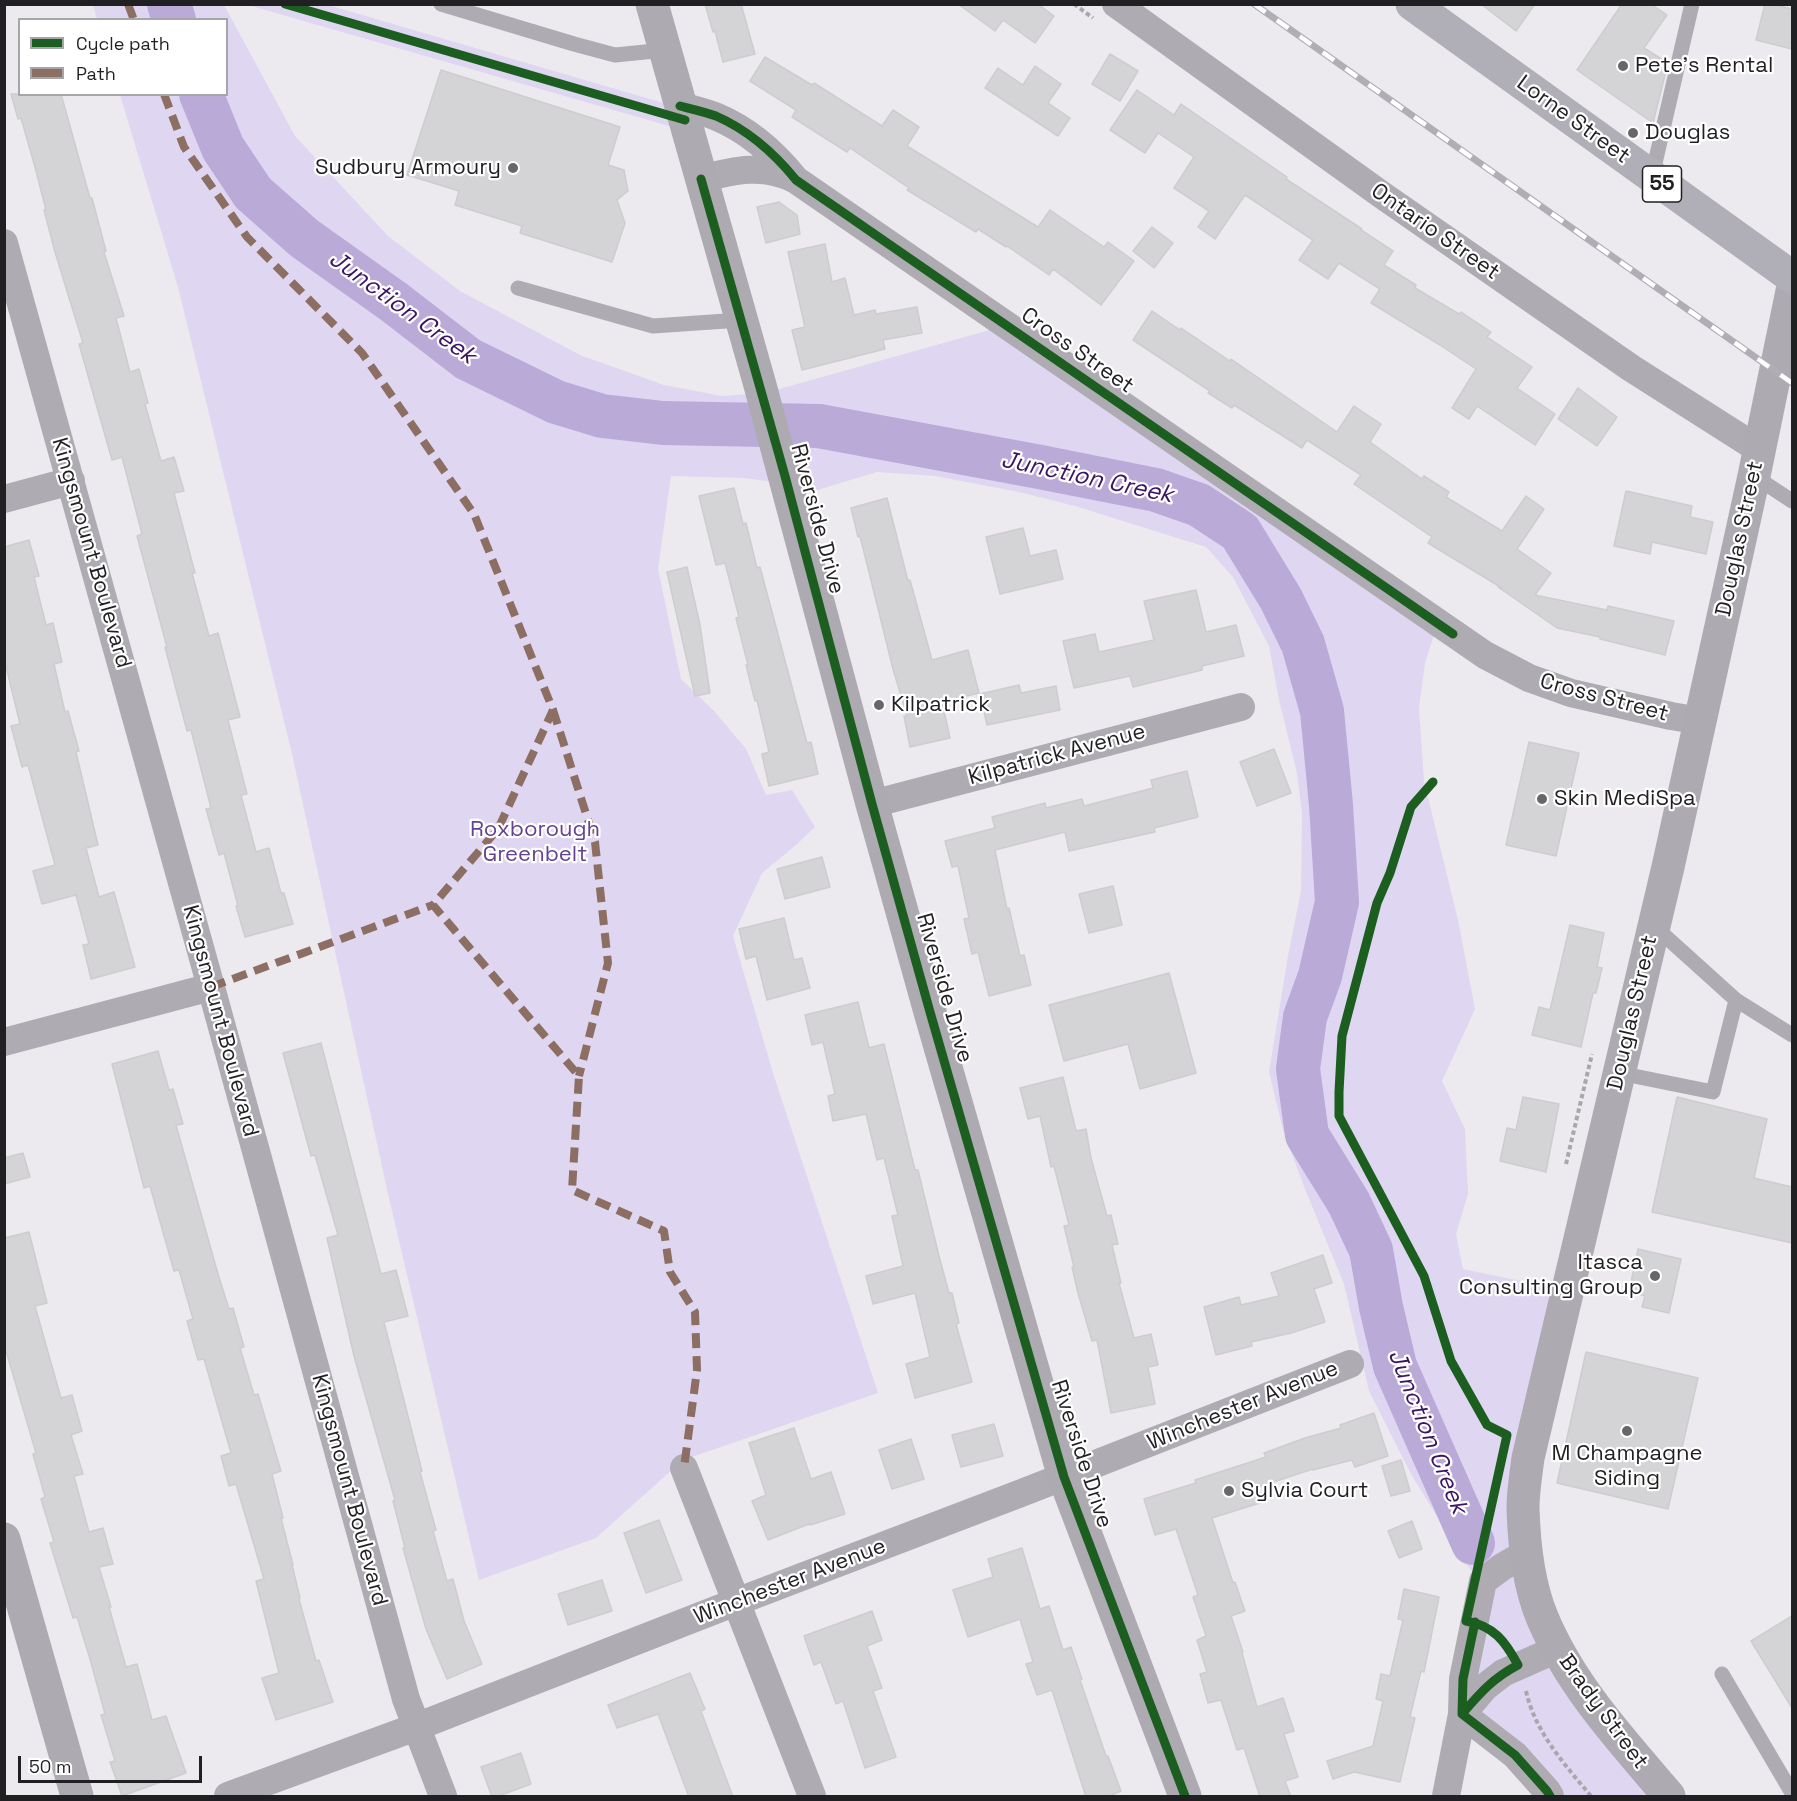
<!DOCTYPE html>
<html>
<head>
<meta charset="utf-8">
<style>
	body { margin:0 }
	#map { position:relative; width:1797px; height:1801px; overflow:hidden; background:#eceaee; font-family:"Space Grotesk",sans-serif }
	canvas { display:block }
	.frame { position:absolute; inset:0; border:6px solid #201f22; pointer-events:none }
	.legend { position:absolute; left:18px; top:18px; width:210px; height:78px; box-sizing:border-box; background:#fff; border:2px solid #a6a5a7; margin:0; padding:8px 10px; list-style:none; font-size:18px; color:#201f22 }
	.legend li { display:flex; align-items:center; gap:12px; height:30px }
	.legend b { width:30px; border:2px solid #a6a5a7 }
	.scale { position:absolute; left:18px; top:1756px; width:184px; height:27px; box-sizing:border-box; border:3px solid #201f22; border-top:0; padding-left:8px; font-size:18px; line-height:21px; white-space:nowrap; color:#201f22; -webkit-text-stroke:4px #fff; paint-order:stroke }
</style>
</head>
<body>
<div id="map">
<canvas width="1797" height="1801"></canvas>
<div class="frame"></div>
<ul class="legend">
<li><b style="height:8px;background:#1b5e20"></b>Cycle path</li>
<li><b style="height:8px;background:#8d6e63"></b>Path</li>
</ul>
<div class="scale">50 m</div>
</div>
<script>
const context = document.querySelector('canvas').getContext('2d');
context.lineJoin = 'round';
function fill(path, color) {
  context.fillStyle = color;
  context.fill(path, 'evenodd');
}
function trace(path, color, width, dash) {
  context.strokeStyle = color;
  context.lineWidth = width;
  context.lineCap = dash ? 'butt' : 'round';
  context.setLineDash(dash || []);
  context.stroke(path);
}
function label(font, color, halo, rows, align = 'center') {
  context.font = font + ' "Space Grotesk",sans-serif';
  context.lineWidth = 4.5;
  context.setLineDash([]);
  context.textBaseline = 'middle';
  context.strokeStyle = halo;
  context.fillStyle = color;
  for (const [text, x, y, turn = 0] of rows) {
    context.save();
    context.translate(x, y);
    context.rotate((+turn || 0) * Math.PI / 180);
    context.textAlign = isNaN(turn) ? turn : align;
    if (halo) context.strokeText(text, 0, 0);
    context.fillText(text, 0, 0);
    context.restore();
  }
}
fill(new Path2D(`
	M93 5H224L295 136 388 236 460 291 580 355 664 385 722 396 765 393 1004 326 1437 625 1425 663 1419 708 1424 781 1458 920 1475 1009 1442 1081 1465 1129 1468 1194 1456 1234 1463 1269 1569 1291 1530 1458 1543 1613 1672 1796H1548L1464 1717 1481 1584 1463 1559 1411 1474 1369 1391 1344 1284 1305 1189 1283 1130 1269 1072 1288 956 1301 891 1302 813 1297 773 1279 700 1269 646 1233 577 1206 547 1075 506 1019 492 935 476 877 472 794 497 790 484 744 478 671 476 658 569 681 679 714 711 746 749 766 795 792 790 815 827 796 845 762 873 733 936 773 1073 878 1393 683 1460 596 1538 479 1580 388 1194 292 754 178 287 120 95 226 94V20L97 19Z
	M248 5H328L684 109 690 132Z`), '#dfd6f1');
trace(new Path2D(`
	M169 4 174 20
	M201 94 223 148 253 193 304 238 394 302 468 359 556 402 602 416 663 423 819 426 1040 467 1156 490 1199 505 1240 532 1281 599 1303 644 1322 711 1331 805 1337 902 1320 976 1305 1017 1298 1069 1307 1135 1349 1203 1371 1250 1381 1307 1395 1366 1473 1543`), '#baaad8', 44);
const building = new Path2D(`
	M705 4H741L755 54 723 62 715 31 713 32Z
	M958 4H1038L1054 16 1035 43 1003 20 995 31Z
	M1481 4H1535L1516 31Z
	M1622 4H1651L1667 15 1644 48 1668 63 1653 123 1577 70Z
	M1765 4H1772L1792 9V49L1756 40Z
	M1110 54 1138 71 1120 101 1092 84Z
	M765 57 812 85 814 83 882 126 893 110 919 127 907 146 1038 227 1050 210 1104 247 1108 242 1134 261 1101 305 1053 269 1049 275 1007 246 1006 247 978 229 976 232 907 190 909 188 850 148 847 152 792 117 796 110 750 81Z
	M1035 66 1061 84 1048 103 1070 118 1058 136 985 88 998 68 1023 85Z
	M441 70 620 127 608 165 624 170 628 191 617 200 625 223 612 262 520 233 522 226 455 205 459 191 407 175Z
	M1137 90 1174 115 1181 104 1287 177 1286 179 1362 229 1361 230 1393 251 1384 265 1416 285 1415 288 1459 314 1461 312 1491 332 1487 337 1532 367 1517 388 1555 414 1535 445 1477 406 1469 419 1452 408 1476 369 1440 345 1371 303 1380 289 1339 263 1328 279 1299 260 1313 240 1245 195 1215 239 1198 227 1209 211 1174 188 1194 157 1158 133 1145 153 1110 130Z
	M11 94H61L90 198H92L106 251 104 252 124 316 116 318 130 372 139 369 148 403 145 404 161 461 174 457 184 491 174 493 195 573H192L209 636 218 633 240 717 228 720 247 794 241 795 256 852 269 848 281 893H284L293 924 245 937 236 906H238L224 853 219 855 206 809 211 808 191 730 187 731 165 647H167L137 536 142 534 122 457 112 460 79 344 83 343 55 252 44 210H46L35 167 21 118 18 119Z
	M779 202 797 215 800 234 766 243 757 207Z
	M1152 227 1173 243 1154 268 1133 251Z
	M825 244 832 282 845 278 854 315 875 310 876 314 917 307 922 333 883 340 885 349 802 370 792 330 805 327 788 252Z
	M1152 311 1180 330 1181 328 1230 361 1231 359 1337 432 1354 406 1381 424 1370 442 1422 479 1424 476 1449 492 1446 497 1502 531 1526 496 1544 509 1517 549 1551 573 1535 595 1607 610 1608 606 1674 621 1665 655 1600 639V637L1557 628 1498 587 1502 588 1428 543 1432 537 1354 484 1361 475 1307 440 1302 448 1234 405 1232 408 1208 393 1210 391 1133 340Z
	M1578 388 1617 417 1597 446 1558 419Z
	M734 488 743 524 746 523 757 568 760 567 807 743 811 742 818 774 769 786 762 754 769 752 757 700 755 701 746 665H748L736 618 739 617 725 563 716 565 699 496Z
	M1626 491 1692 506 1690 517 1713 522 1706 554 1652 542 1650 554 1614 546Z
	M887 498 908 581 910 580 932 660 968 650 979 693 942 702 950 738 910 747 904 716H907L893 669 860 536 858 537 851 508Z
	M1023 528 1030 556 1056 550 1063 579 1000 594 986 537Z
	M29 540 39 576 34 577 46 625 53 623 62 662 54 664 65 712 68 711 79 751 76 752 98 845 86 848 99 897 114 892 135 967 91 979 83 945 89 944 76 895 42 904 33 871 55 865 28 765 22 767 11 726 20 724 4 658V547Z
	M687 567 700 625 710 693 695 696 667 572Z
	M1196 590 1206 632 1236 625 1244 656 1202 666V670L1133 687 1130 676 1074 688 1063 641 1095 634 1099 652 1154 640 1144 601Z
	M1019 685 1021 693 1056 686 1060 710 987 725 980 694Z
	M1529 742 1579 753 1556 856 1506 845Z
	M1274 749 1291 793 1257 806 1240 762Z
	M1187 771 1198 817 1154 828 1155 832 1069 851 1065 832 995 850 1007 909 1009 908 1020 956 1024 955 1031 985 989 996 978 952 972 954 964 919 969 918 958 866 952 867 945 841 995 828 992 817 1045 803 1046 808 1082 799 1084 806 1153 788 1151 780Z
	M822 857 830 887 785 899 777 869Z
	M1113 886 1122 925 1089 933 1079 894Z
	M784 918 794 960 802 958 810 988 767 1000 756 956 746 959 739 929Z
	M1570 925 1604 933 1597 967 1602 968 1596 993H1593L1581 1047 1532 1035 1539 1007 1550 1010Z
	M1169 973 1196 1073 1140 1089 1128 1044 1064 1061 1049 1005Z
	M858 1002 869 1048 884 1044 915 1170H918L939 1256 949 1293H952L959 1323 956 1324 972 1382 915 1398 906 1364 930 1357 915 1293 873 1304 866 1276 903 1266 892 1216 898 1215 884 1158 877 1160 866 1114 833 1121 828 1096 835 1094 823 1042 812 1045 805 1015Z
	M321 1043 381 1274 396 1270 408 1316 384 1322 422 1471 420 1472 436 1530 433 1531 447 1581 453 1579 464 1621 482 1664 447 1679 426 1629 403 1548H405L393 1501 395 1500 354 1356 327 1238 338 1235 315 1155 311 1156 283 1053Z
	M158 1051 169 1090 173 1089 183 1124 176 1125 218 1274 229 1309 233 1308 244 1347 240 1348 254 1395 258 1394 281 1471 272 1474 283 1518H281L293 1565H292L300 1598 299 1599 316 1661 319 1660 333 1702 276 1720 262 1678 279 1673 256 1581 264 1579 236 1484 229 1486 221 1456 231 1453 204 1359 198 1360 187 1321 193 1319 179 1270 174 1271 150 1186 144 1188 112 1064Z
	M1063 1077 1076 1131 1086 1129 1091 1158 1107 1216 1111 1215 1118 1244 1112 1245 1121 1283H1119L1134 1338 1151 1334 1158 1365 1148 1367 1155 1404 1111 1413 1097 1340 1092 1341 1078 1293 1072 1267H1074L1064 1226 1069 1225 1054 1166 1051 1167 1040 1116 1028 1119 1020 1088Z
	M1523 1097 1559 1104 1546 1172 1500 1161 1507 1128 1516 1130Z
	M1677 1097 1767 1119 1754 1178 1792 1187V1243L1652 1212Z
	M23 1153 30 1177 4 1184V1158Z
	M29 1232 47 1303 35 1306 61 1398 72 1395 82 1431 71 1435 83 1474 74 1476 89 1532 103 1528 113 1564 99 1567 111 1607H109L126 1667 137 1664 152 1720 166 1716 186 1773 122 1796 110 1762 115 1761 101 1715 105 1714 90 1659 77 1617 73 1618 50 1543 54 1542 41 1499 45 1497 33 1454 36 1453 4 1344V1238Z
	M1638 1249 1681 1259 1669 1313 1642 1307 1645 1296 1629 1292Z
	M1323 1255 1332 1283 1314 1289 1325 1322 1291 1333 1251 1342 1252 1346 1216 1355 1204 1307 1239 1297 1241 1305 1279 1296 1271 1273Z
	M1586 1352 1698 1378 1668 1509 1557 1483Z
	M1374 1413 1388 1456 1355 1467 1352 1460 1313 1470V1469L1258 1487 1263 1502 1212 1518 1233 1583 1235 1582 1245 1611 1231 1616 1243 1652 1242 1653 1257 1707 1283 1698 1294 1731 1284 1734 1298 1777 1285 1781 1291 1797H1260L1244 1748 1237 1750 1221 1700 1208 1703 1200 1674 1207 1672 1197 1640 1206 1636 1193 1597 1198 1595 1176 1529 1155 1535 1144 1499 1196 1483 1195 1480 1266 1457 1264 1453 1305 1438 1341 1428 1340 1425Z
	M994 1424 1003 1456 961 1467 952 1435Z
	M794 1428 811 1479 831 1472 845 1514 810 1525 809 1524 768 1540 752 1501 766 1495 749 1443Z
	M911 1439 924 1479 892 1489 879 1450Z
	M1401 1460 1410 1491 1391 1496 1382 1466Z
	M659 1520 682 1580 646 1593 624 1533Z
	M1412 1521 1422 1549 1399 1558 1388 1531Z
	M1022 1548 1040 1609 1049 1606 1063 1650 1071 1647 1082 1679 1080 1680 1106 1756H1108L1121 1791 1107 1797H1086L1052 1690 1037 1695 1026 1664 1033 1662 1020 1619 968 1637 953 1590 993 1577 988 1559Z
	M602 1580 612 1611 568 1625 558 1594Z
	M1404 1589 1439 1597 1424 1672 1421 1671 1410 1717 1415 1718 1400 1782 1354 1772 1333 1779 1327 1761 1373 1746 1383 1701 1376 1699 1381 1674 1390 1676 1403 1620 1398 1619Z
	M872 1611 882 1640 867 1646 882 1688 873 1691 896 1757 865 1768 843 1701 836 1704 821 1662 814 1665 804 1636Z
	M1792 1616V1708L1751 1641Z
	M690 1673 705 1709 701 1711 733 1797H689L658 1714 617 1728 608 1705Z
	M521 1753 531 1784 496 1797H492L481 1767Z`);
fill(building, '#d4d3d6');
trace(building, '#cecccf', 1.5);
trace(new Path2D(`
	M1074 4 1093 18
	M1566 1164 1592 1054
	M1482 1548 1492 1502
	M1526 1691C1535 1732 1565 1765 1591 1796`), '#a9a7ad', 4, [4.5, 3]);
trace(new Path2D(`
	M441 4 574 44 615 55 665 50
	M1652 176 1692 4
	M518 288 653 326 741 320
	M1754 476 1792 501
	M1736 1000 1792 1035
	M1619 1073 1713 1092 1736 1000 1654 926
	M1722 1674 1792 1793`), '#aeabb3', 15);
trace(new Path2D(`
	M1116 4 1382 195 1631 368 1760 450
	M680 106C692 109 705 112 717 117 748 130 774 153 795 179
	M701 179C734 170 765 163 796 180L1485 655 1529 678 1571 693 1671 716 1701 721
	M4 243 211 987 406 1699 443 1796
	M4 499 71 481
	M872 804 1241 707
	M4 1042 211 987
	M684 1468 812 1796
	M1462 1714 1515 1755 1547 1791 1550 1796
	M1462 1714 1485 1687 1503 1673 1557 1649
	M228 1796 416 1727 736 1602 1024 1492 1350 1364
	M1446 1796 1462 1714 1463 1679 1483 1581 1502 1567 1526 1553`), '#aeabb3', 28);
trace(new Path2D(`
	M652 4 760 385 872 804 930 1012 1064 1477 1185 1796
	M4 1539 77 1796
	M1669 1796C1622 1741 1570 1685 1542 1617 1528 1583 1524 1544 1523 1508 1523 1492 1526 1474 1528 1458L1668 867 1754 476 1792 291`), '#adaab2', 33);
trace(new Path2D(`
	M1412 4 1792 277`), '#b0aeb7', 33);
const rail = new Path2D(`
	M1254 4 1792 383`);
trace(rail, '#b0aeb5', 7);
trace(rail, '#fff', 4.5, [14]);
trace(new Path2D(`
	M128 4 134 20
	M164 94 184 147 247 237 362 353 474 514 553 710 498 829 433 905 579 1076 572 1190 664 1231 670 1272 695 1312 697 1370 684 1468
	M553 710 595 842 608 963 579 1076
	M211 987 433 905`), '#8d6e63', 8, [15, 8]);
trace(new Path2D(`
	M285 4 685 120
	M680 106C692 109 705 112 716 116 748 130 775 154 796 180L1453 634
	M701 179 785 476 872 804 930 1012 1064 1477 1185 1796
	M1433 782 1411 807 1390 873 1377 903 1342 1036 1339 1092V1116L1424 1276 1451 1361 1487 1425 1507 1435 1466 1621C1494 1626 1505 1641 1518 1665 1493 1678 1480 1693 1462 1714
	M1462 1714 1515 1755 1547 1791 1550 1796
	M1462 1714 1463 1679 1475 1622`), '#1b5e20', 9);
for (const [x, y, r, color] of [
	[1623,66,6,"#676669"],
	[1633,133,6,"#676669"],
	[513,168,6,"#676669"],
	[879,705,6,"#676669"],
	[1542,799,6,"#676669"],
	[1655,1276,6,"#676669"],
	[1627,1431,6,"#676669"],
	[1229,1491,6,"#676669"]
]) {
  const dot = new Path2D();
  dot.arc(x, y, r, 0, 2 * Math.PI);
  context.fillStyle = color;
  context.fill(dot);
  trace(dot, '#fff', 2);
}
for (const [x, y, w] of [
	[1662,184,39]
]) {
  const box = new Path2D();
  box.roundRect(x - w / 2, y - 18, w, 36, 4.5);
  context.fillStyle = '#fff';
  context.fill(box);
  trace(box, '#201f22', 1.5);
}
label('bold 21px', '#201f22', null, [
	["55",1662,184]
]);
label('22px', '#201f22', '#fff', [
	["Pete's Rental",1635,66],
	["Douglas",1645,133],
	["Sudbury Armoury",501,168,"right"],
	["Kilpatrick",891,705],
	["Skin MediSpa",1554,799],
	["Itasca",1643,1263,"right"],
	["Consulting Group",1643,1288,"right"],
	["M Champagne",1627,1454,"center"],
	["Siding",1627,1479,"center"],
	["Sylvia Court",1241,1491]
], 'left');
label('22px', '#201f22', '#fff', [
	["Lorne Street",1573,120,36],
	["Ontario Street",1435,232,35],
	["Cross Street",1077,351,35],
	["Riverside Drive",817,519,75],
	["Douglas Street",1740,539,-78],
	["Kingsmount Boulevard",91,553,74],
	["Cross Street",1604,698,15],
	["Kilpatrick Avenue",1057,755,-15],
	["Riverside Drive",944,988,74],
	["Douglas Street",1633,1013,-77],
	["Kingsmount Boulevard",220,1021,75],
	["Winchester Avenue",1243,1406,-22],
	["Riverside Drive",1081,1454,72],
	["Kingsmount Boulevard",349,1490,75],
	["Winchester Avenue",790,1582,-21],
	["Brady Street",1603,1712,54]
]);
label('22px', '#634291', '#fff', [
	["Roxborough",535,830],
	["Greenbelt",535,855]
]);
label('italic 24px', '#3a1662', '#fff', [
	["Junction Creek",402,308,36],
	["Junction Creek",1087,478,12],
	["Junction Creek",1427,1432,68]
]);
</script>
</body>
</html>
